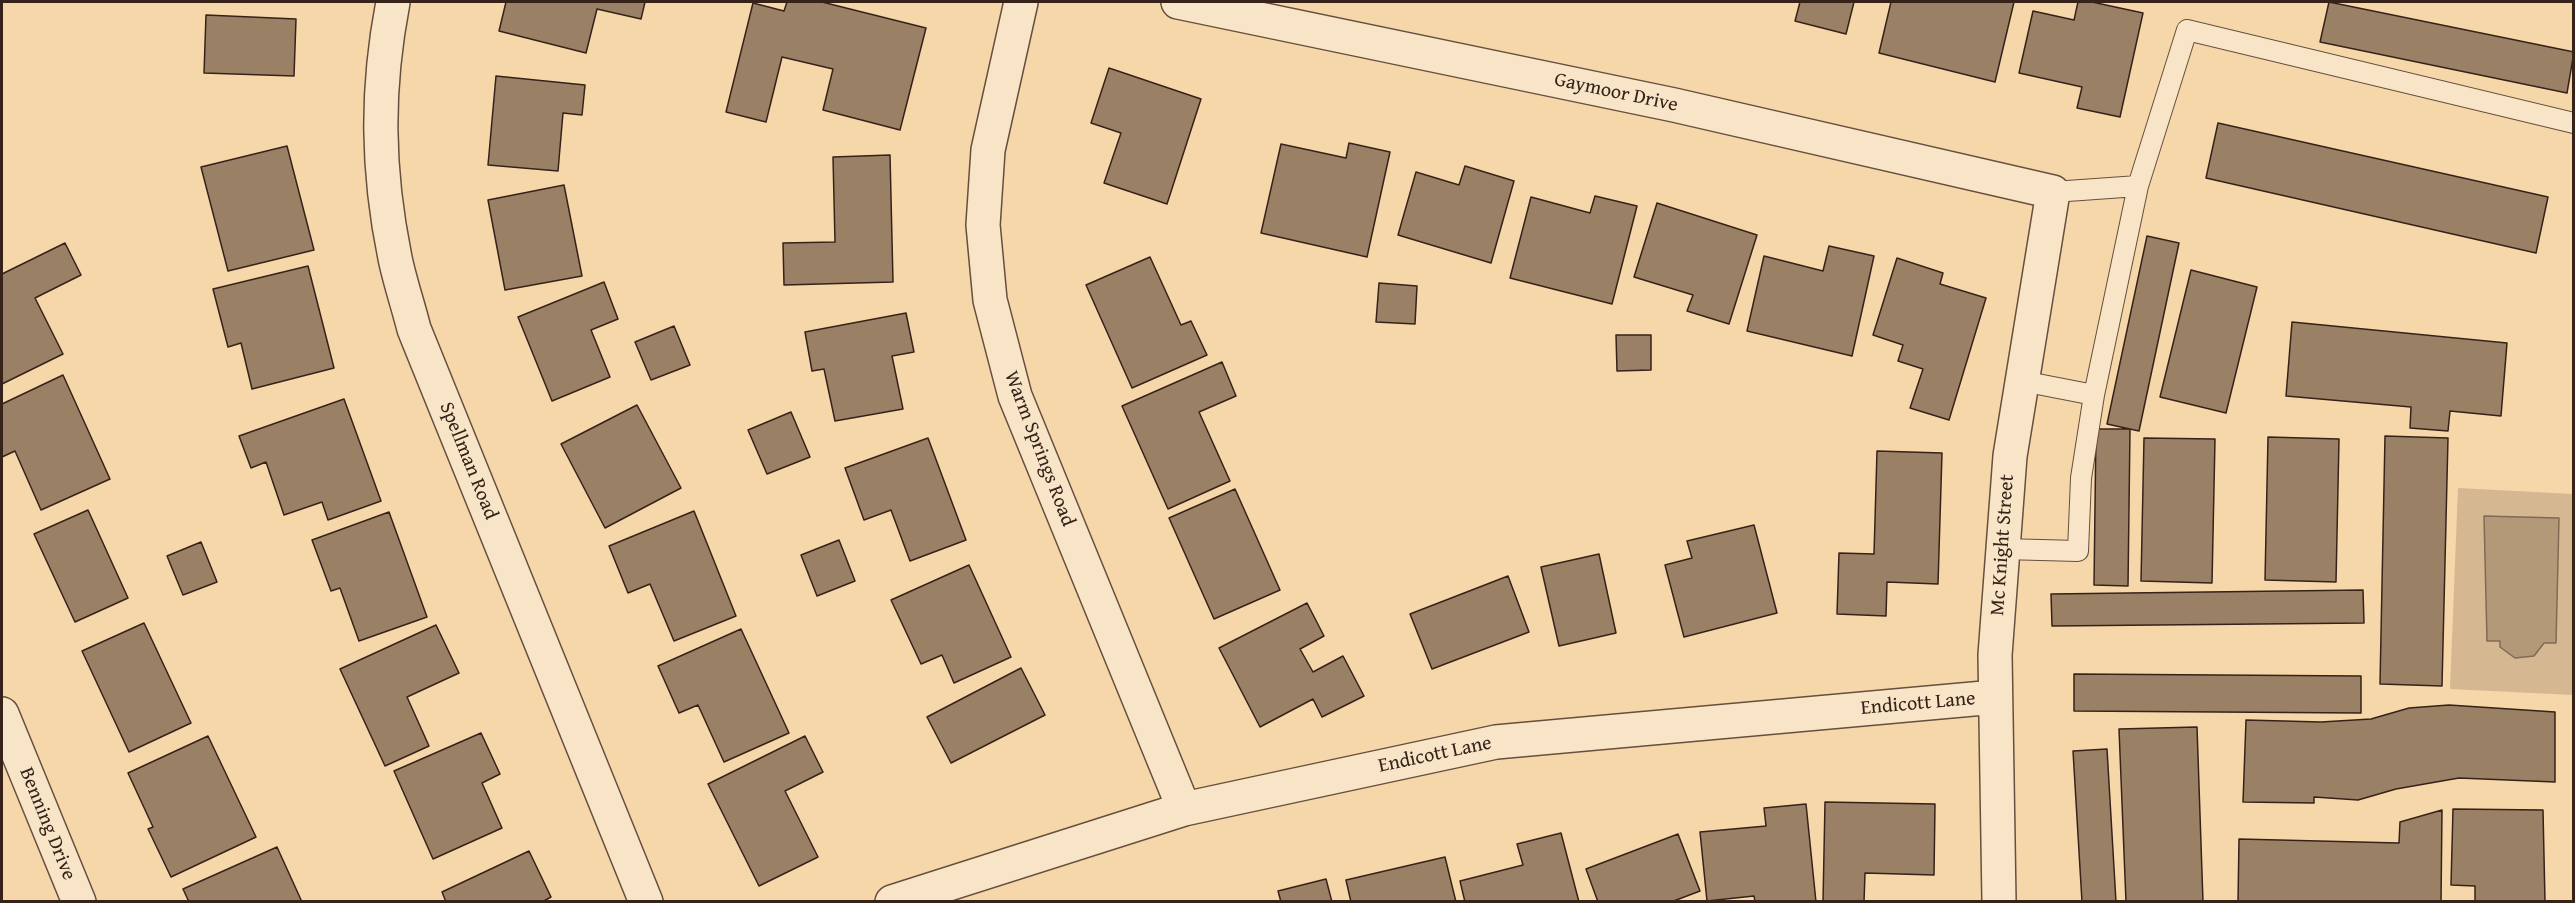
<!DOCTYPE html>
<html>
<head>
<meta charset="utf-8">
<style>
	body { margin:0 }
	#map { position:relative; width:2575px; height:903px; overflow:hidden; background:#f5d7aa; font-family:"Gentium Book Plus",serif }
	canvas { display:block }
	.frame { position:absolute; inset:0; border:3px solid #37221a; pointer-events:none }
</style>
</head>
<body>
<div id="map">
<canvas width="2575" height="903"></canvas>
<div class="frame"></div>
</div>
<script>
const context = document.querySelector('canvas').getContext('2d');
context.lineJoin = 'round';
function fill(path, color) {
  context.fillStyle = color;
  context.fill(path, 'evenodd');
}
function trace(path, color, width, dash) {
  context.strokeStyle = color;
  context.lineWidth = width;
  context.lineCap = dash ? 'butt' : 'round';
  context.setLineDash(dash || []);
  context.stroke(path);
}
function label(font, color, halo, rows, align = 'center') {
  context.font = font + ' "Gentium Book Plus",serif';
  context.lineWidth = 4.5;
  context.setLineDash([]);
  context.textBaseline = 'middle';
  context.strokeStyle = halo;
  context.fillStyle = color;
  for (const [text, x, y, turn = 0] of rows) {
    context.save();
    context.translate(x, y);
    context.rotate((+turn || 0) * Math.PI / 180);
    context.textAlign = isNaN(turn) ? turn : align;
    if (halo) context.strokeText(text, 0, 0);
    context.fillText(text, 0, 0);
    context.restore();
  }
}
fill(new Path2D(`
	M2458 488 2573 494V695L2450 689Z`), '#d5b892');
const water = new Path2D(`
	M2484 516 2559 518 2556 643H2544L2534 656 2515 658 2500 647V641H2487Z`);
fill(water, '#b49979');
trace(water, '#826953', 1.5);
const building = new Path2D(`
	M506 2H645L641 19 597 9 586 53 499 31Z
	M787 2H822L926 28 900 130 823 110 833 69 782 57 766 122 726 112 753 3 784 11Z
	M1800 2H1854L1846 34 1795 21Z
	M1891 2H2014L1995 82 1879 53Z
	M2078 2H2092L2143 13 2120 117 2077 108 2082 87 2019 73 2033 11 2074 20Z
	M2329 2 2574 52 2567 93 2320 42Z
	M206 15 296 19 294 76 204 73Z
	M1109 68 1201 99 1167 204 1104 183 1121 133 1091 123Z
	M496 76 585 85 582 115 563 113 558 171 488 165Z
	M2218 123 2548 197 2536 253 2206 178Z
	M1349 143 1390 152 1367 257 1261 233 1281 144 1346 158Z
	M287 146 314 250 228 271 201 167Z
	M890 155 893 282 784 285 783 243 835 242 833 157Z
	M1465 166 1514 181 1491 263 1398 235 1416 172 1459 185Z
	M564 185 582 276 505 290 488 200Z
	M1595 196 1637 206 1612 304 1510 278 1531 197 1590 213Z
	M1657 203 1757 235 1729 324 1687 311 1693 295 1634 277Z
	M2147 236 2179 243 2139 431 2107 424Z
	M65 243 81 275 35 298 63 354 2 384V274Z
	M1829 246 1874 256 1852 356 1747 331 1764 256 1823 271Z
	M1150 257 1181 325 1191 321 1207 355 1132 388 1086 285Z
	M1897 258 1943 273 1940 284 1986 298 1949 420 1910 408 1923 369 1898 361 1903 345 1873 335Z
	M308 266 334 368 252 389 241 343 228 347 213 289Z
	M2191 270 2257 287 2226 413 2160 397Z
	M604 282 618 319 591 330 610 377 552 401 518 317Z
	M1379 283 1417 286 1415 324 1376 322Z
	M906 313 914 352 892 356 903 409 835 421 824 369 812 371 805 332Z
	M2292 322 2507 343 2501 416 2450 411 2448 431 2410 428 2411 407 2286 396Z
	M674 326 690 365 651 380 635 342Z
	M1616 335H1651V370L1617 371Z
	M1222 362 1236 396 1199 412 1230 481 1168 509 1122 406Z
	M63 375 110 479 41 510 15 451 2 457V404Z
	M344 399 381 501 328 520 322 502 284 515 266 462 251 468 239 436Z
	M637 405 681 488 605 528 561 444Z
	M791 412 810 457 767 474 748 430Z
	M2096 429H2130L2128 586 2094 585Z
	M2385 436 2448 438 2442 686 2380 684Z
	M2268 437 2339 439 2336 582 2265 580Z
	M928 438 966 540 910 561 891 510 864 520 845 468Z
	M2144 438 2215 439 2212 583 2141 581Z
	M1877 451 1942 453 1938 584 1887 582 1886 616 1837 614 1839 553 1874 554Z
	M1235 489 1280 590 1214 619 1169 518Z
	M88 510 128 598 75 622 34 534Z
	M694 511 736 616 674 641 650 584 628 593 609 546Z
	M389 512 427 617 359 641 340 588 331 591 312 540Z
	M1754 525 1777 613 1684 637 1665 565 1692 558 1687 541Z
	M839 540 855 581 817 596 801 555Z
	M201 542 217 582 183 595 167 556Z
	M1599 554 1616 633 1559 646 1541 567Z
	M969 565 1011 657 954 683 942 655 921 664 891 600Z
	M1508 576 1529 632 1432 669 1410 614Z
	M2363 590 2364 623 2052 626 2051 594Z
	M1307 603 1324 636 1300 649 1313 672 1343 656 1364 696 1322 717 1313 699 1260 727 1219 648Z
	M144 623 191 723 129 752 82 651Z
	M436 625 459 673 407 697 429 746 385 766 340 669Z
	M741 629 789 733 724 762 698 705 679 713 658 666Z
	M1021 668 1045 715 951 763 927 717Z
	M2074 674 2361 676V713L2074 711Z
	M2449 705 2555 712V782L2459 778 2396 789 2358 800 2314 797V803L2243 802 2246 720 2321 722 2371 719 2409 708Z
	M2197 727 2203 902H2126L2119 729Z
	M481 733 500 774 482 783 502 828 433 859 394 771Z
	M208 736 256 837 171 877 148 829 153 827 128 773Z
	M805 736 823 772 785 791 818 857 759 886 708 784Z
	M2107 749 2116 902H2082L2073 751Z
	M1825 802 1935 804 1934 875 1865 873 1864 902H1823Z
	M1806 804 1816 902H1755L1754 896 1707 901 1700 832 1766 826 1764 808Z
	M2453 809 2543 810 2545 902H2475V886L2451 885Z
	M2442 810 2441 902H2238L2239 839 2399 843 2400 822Z
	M1561 833 1579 902H1465L1460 881 1523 865 1517 844Z
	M1678 834 1700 891 1671 902H1598L1586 869Z
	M277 847 302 902H189L183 889Z
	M529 851 551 897 542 902H446L442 892Z
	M1445 857 1456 902H1351L1346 880Z
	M1326 879 1332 902H1281L1278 891Z`);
fill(building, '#9a8065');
trace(building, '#37221a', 1.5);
const lane = new Path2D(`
	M2053 192 2138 186 2187 30 2574 123
	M2022 381 2094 395
	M2003 549 2078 551 2081 478 2094 395 2138 186`);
const street = new Path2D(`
	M393 2C376 90 377 170 395 258 400 282 408 305 414 329L646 902
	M1021 2 988 150 983 225 990 300 1015 396 1184 809
	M1178 2 1674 105 2053 192 2010 456 1995 655 1999 902
	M2 714 79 902
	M892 902 1184 809 1496 742 1995 697`);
trace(lane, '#664f3e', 22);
trace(street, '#664f3e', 36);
trace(lane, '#f8e5c8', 20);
trace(street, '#f8e5c8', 33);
label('20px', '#37221a', '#f8e5c8', [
	["Gaymoor Drive",1616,93,12],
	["Warm Springs Road",1039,449,69],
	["Spellman Road",468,461,68],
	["Mc Knight Street",2003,545,-86],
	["Endicott Lane",1918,704,-5],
	["Endicott Lane",1435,755,-12],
	["Benning Drive",47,824,68]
]);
</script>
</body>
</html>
